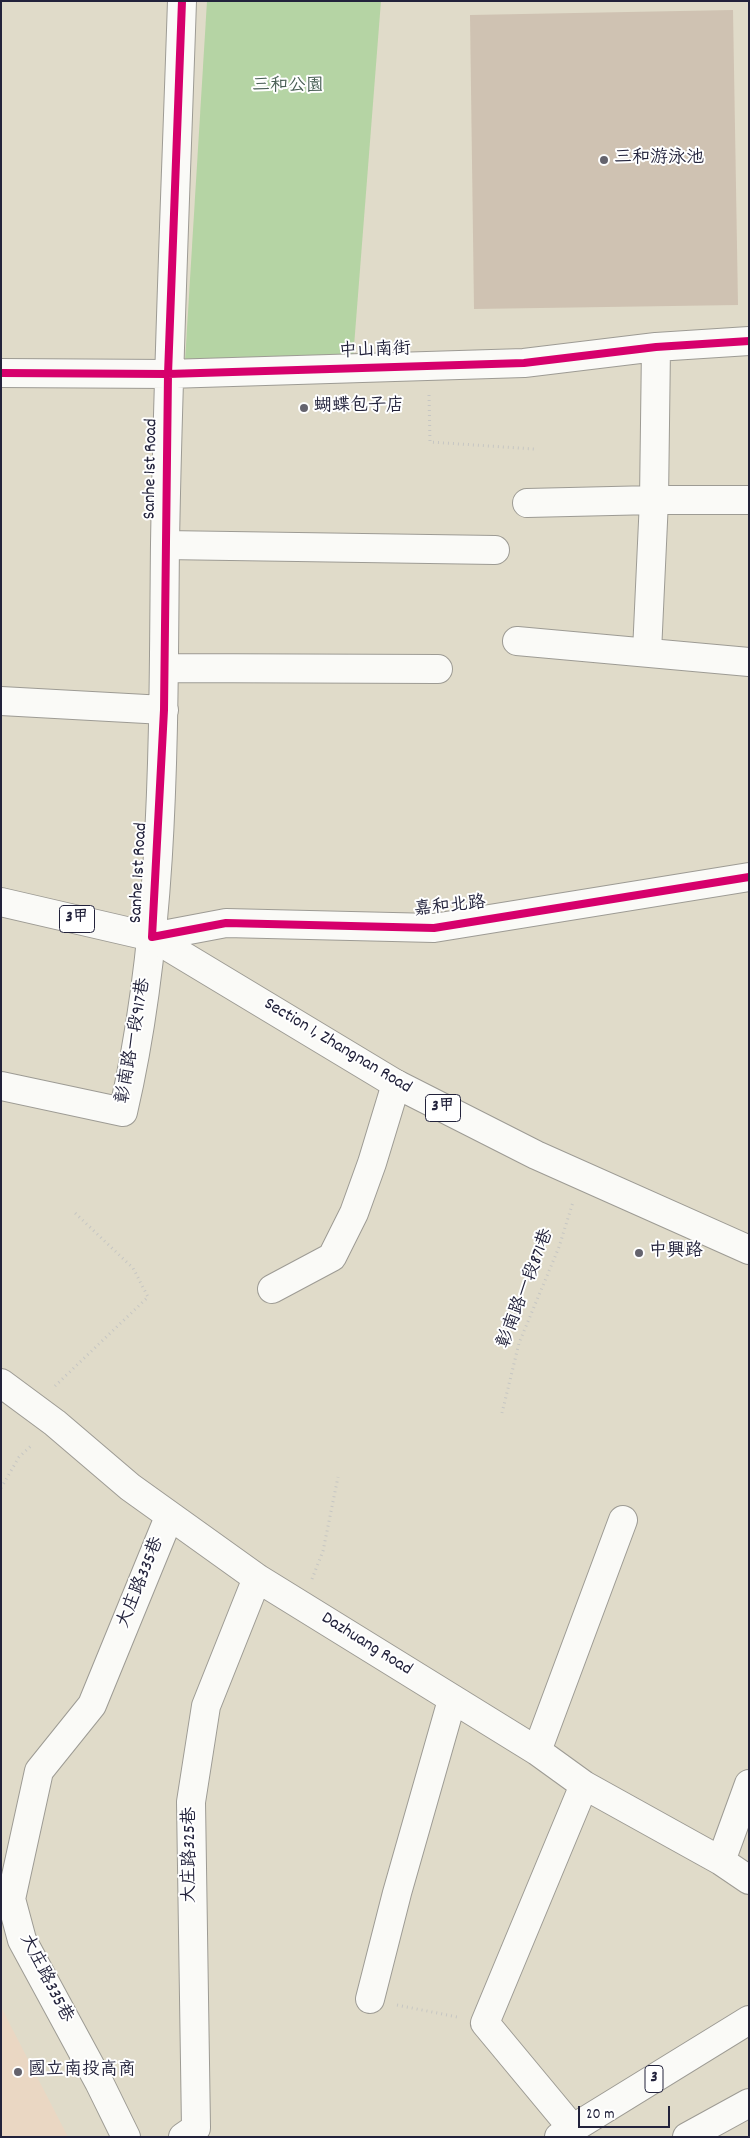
<!DOCTYPE html>
<html>
<head>
<meta charset="utf-8">
<style>
	body { margin:0 }
	#map { position:relative; width:750px; height:2138px; overflow:hidden; background:#e0dbc9; font-family:Dekko,sans-serif }
	canvas { display:block }
	.frame { position:absolute; inset:0; border:2px solid #22223b; pointer-events:none }
	.scale { position:absolute; left:578px; top:2106px; width:92px; height:22px; box-sizing:border-box; border:2px solid #22223b; border-top:0; padding-left:6px; font-size:15px; line-height:18px; white-space:nowrap; color:#22223b; -webkit-text-stroke:4px #fff; paint-order:stroke }
</style>
</head>
<body>
<div id="map">
<canvas width="750" height="2138"></canvas>
<div class="frame"></div>
<div class="scale">20 m</div>
</div>
<script>
const context = document.querySelector('canvas').getContext('2d');
context.lineJoin = 'round';
function fill(path, color) {
  context.fillStyle = color;
  context.fill(path, 'evenodd');
}
function trace(path, color, width, dash) {
  context.strokeStyle = color;
  context.lineWidth = width;
  context.lineCap = dash ? 'butt' : 'round';
  context.setLineDash(dash || []);
  context.stroke(path);
}
function label(font, color, halo, rows, align = 'center') {
  context.font = font + ' Dekko,"LXGW WenKai TC",sans-serif';
  context.lineWidth = 4;
  context.setLineDash([]);
  context.textBaseline = 'middle';
  context.strokeStyle = halo;
  context.fillStyle = color;
  for (const [text, x, y, turn = 0] of rows) {
    context.save();
    context.translate(x, y);
    context.rotate((+turn || 0) * Math.PI / 180);
    context.textAlign = isNaN(turn) ? turn : align;
    if (halo) context.strokeText(text, 0, 0);
    context.fillText(text, 0, 0);
    context.restore();
  }
}
fill(new Path2D(`
	M1 2007 68 2137H1Z`), '#ead7c3');
fill(new Path2D(`
	M207 1H381L353 359 185 361Z`), '#b5d4a4');
fill(new Path2D(`
	M733 10 738 305 474 309 470 15Z`), '#cfc2b2');
const minor = new Path2D(`
	M1 373 168 374 524 363 656 347 749 341
	M527 503 654 500H749
	M165 545 495 550
	M517 641 749 662
	M647 652 654 500 656 347
	M165 668 438 669
	M1 701 164 710
	M152 937 226 923 434 928 749 877
	M1 1086 123 1112C166 928 163 732 165 544 168 363 176 182 182 1
	M272 1289 332 1257 354 1213 372 1163 396 1084
	M1 1383 55 1423 130 1487 257 1578 537 1751 584 1785 721 1861 749 1880
	M537 1751 623 1520
	M721 1861 749 1784
	M370 1999 397 1893 452 1700
	M573 2129 485 2023 584 1785
	M126 2137 99 2082 22 1940 11 1899 39 1771 92 1705 169 1517
	M183 2137 196 2128 191 1802 206 1706 257 1578`);
const major = new Path2D(`
	M1 902 152 937 396 1084 536 1155 749 1250
	M559 2137 749 2020
	M687 2137 749 2103`);
trace(minor, '#9d9b94', 30);
trace(major, '#9d9b94', 30);
trace(new Path2D(`
	M429 395 430 442 534 449
	M55 1386 148 1297 133 1268 74 1212
	M502 1413 519 1343 559 1247 573 1202
	M1 1488 19 1457 33 1444
	M312 1579 323 1551 338 1477
	M397 2005 457 2017`), '#c6c6c3', 3, [1, 4]);
trace(minor, '#fafaf7', 28);
trace(major, '#fafaf7', 28);
trace(new Path2D(`
	M182 1 168 374 164 710 152 937 226 923 434 928 749 877
	M1 373 168 374 524 363 656 347 749 341`), '#d6006c', 8);
for (const [x, y, r, color] of [
	[604,160,5,"#64636d"],
	[304,408,5,"#64636d"],
	[639,1253,5,"#64636d"],
	[18,2072,5,"#64636d"]
]) {
  const dot = new Path2D();
  dot.arc(x, y, r, 0, 2 * Math.PI);
  context.fillStyle = color;
  context.fill(dot);
  trace(dot, '#fff', 2);
}
for (const [x, y, w] of [
	[77,919,35],
	[443,1108,35],
	[654,2079,18]
]) {
  const box = new Path2D();
  box.roundRect(x - w / 2, y - 13.5, w, 27, 4);
  context.fillStyle = '#fff';
  context.fill(box);
  trace(box, '#22223b', 1);
}
label('bold 16px', '#22223b', null, [
	["3甲",77,919],
	["3甲",443,1108],
	["3",654,2079]
]);
label('18px', '#495f55', '#fff', [
	["三和公園",288,88]
]);
label('18px', '#22223b', '#fff', [
	["三和游泳池",614,160],
	["蝴蝶包子店",314,408],
	["中興路",649,1253],
	["國立南投高商",28,2072]
], 'left');
label('18px', '#22223b', '#fff', [
	["中山南街",375,352,-2],
	["Sanhe 1st Road",152,469,-89],
	["Sanhe 1st Road",140,873,-87],
	["嘉和北路",450,908,-6],
	["彰南路一段917巷",135,1041,-80],
	["Section 1, Zhangnan Road",337,1047,31],
	["彰南路一段871巷",527,1289,-69],
	["大庄路335巷",142,1583,-68],
	["Dazhuang Road",366,1645,32],
	["大庄路325巷",192,1855,-90],
	["大庄路335巷",45,1979,63]
]);
</script>
</body>
</html>
